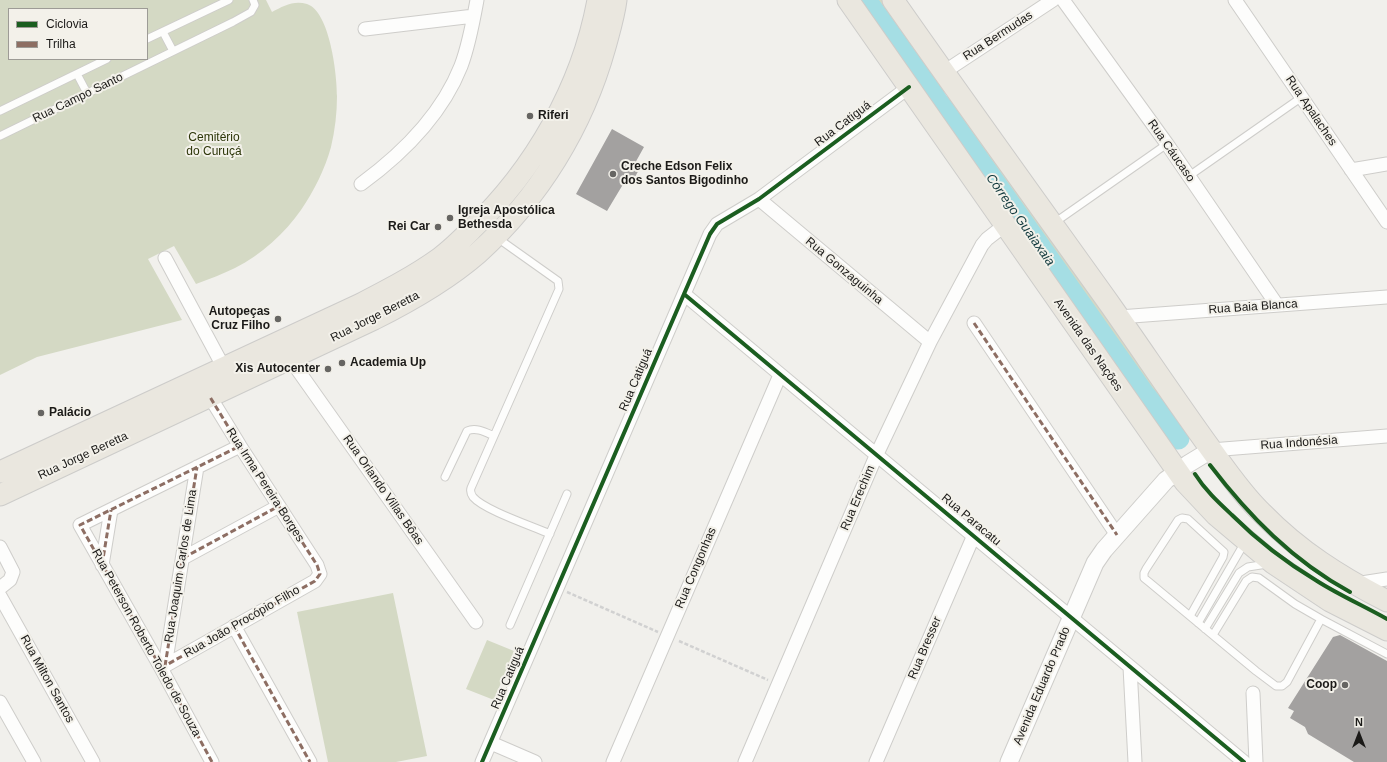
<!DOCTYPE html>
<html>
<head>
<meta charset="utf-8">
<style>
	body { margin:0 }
	#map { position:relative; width:1387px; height:762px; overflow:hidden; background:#f1f0ec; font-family:Arial,sans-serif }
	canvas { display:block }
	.legend { position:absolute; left:8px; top:8px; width:140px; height:52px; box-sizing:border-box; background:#f3f1ea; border:1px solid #9d9b96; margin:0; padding:5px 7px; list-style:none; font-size:12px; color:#1b1a18 }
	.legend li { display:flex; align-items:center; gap:8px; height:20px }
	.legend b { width:20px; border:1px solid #9d9b96 }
	.north { position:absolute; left:1339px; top:714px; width:40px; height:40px; -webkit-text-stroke:3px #f3f1ea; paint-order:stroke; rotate:0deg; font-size:11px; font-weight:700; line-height:16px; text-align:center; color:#1b1a18 }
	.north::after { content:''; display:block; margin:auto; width:14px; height:18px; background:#1b1a18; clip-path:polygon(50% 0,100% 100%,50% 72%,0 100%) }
</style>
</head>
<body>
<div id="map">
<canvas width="1387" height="762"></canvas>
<ul class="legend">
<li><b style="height:5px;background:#1b5e20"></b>Ciclovia</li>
<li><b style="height:5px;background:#8d6e63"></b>Trilha</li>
</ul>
<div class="north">N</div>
</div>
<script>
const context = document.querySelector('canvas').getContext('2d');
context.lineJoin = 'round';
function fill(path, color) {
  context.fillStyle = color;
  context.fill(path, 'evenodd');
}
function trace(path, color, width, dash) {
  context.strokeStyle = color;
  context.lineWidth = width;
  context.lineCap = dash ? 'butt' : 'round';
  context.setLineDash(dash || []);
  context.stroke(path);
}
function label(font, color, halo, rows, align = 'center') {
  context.font = font + ' Arial,sans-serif';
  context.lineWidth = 4;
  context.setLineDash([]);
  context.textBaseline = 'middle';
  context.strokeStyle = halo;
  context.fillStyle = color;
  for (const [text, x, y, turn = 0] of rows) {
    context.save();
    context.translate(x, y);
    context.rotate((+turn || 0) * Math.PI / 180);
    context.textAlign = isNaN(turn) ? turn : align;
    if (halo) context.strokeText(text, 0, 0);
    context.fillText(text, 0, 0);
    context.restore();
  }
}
fill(new Path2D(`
	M0 0H266L272 12C283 6 294 0 307 4 330 12 337 74 337 96 337 113 335 130 331 147 325 169 314 191 301 210 285 233 261 255 235 268 223 274 209 279 196 284L174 246 148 259 182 320 37 357 0 375ZM9 9H147V59H9Z
	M871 0H883L947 91 939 96Z
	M950 95 1185 430 1182 433 1152 398 942 101Z
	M393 593 427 756 396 762H328L297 612Z
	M487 640 514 651 494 700 466 689Z`), '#d4d9c4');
trace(new Path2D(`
	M865 0 1143 394 1178 438`), '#a5dee4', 23);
fill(new Path2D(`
	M612 129 644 147 634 165 640 168 631 184 625 181 607 211 576 194Z
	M1340 635 1387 661V762H1354L1308 734 1305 727 1290 718 1294 711 1288 708 1333 637Z`), '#a3a1a0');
const service = new Path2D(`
	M163 32 173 51
	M147 39 229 0
	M77 74 87 93
	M0 111 107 59
	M0 136 233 22 251 12 255 5 253 0
	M1189 176 1302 97
	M1054 223 1167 144
	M496 237 558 281 559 289 471 488C470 491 471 494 473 497 484 510 532 526 550 534
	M445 477 467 431C476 427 485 432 494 436
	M1190 616 1223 557 1224 552 1188 519 1182 518 1178 520 1146 569 1144 573V578L1149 582 1256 671 1276 686H1282L1287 682 1321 619 1387 654
	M1198 623 1245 542
	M510 625 567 494
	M1205 629 1239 573 1248 567 1267 564
	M1213 635 1246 581 1252 577 1259 578 1295 604 1321 619`);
const minor = new Path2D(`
	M1063 0 1167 144 1277 305
	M1235 0 1387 222
	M365 29 474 16
	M944 72 1053 0
	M1351 170 1387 164
	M361 184C402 154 442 114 461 66 469 45 473 22 477 0
	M759 199 930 342
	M165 258 224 368
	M684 294 1244 762
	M1119 317 1387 297
	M974 323 1117 535
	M290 359 476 622
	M1211 450 1387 436
	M0 547 13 572 10 580 0 588
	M183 558 279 506
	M102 565 111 510
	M1355 584 1387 579
	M0 596 93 762
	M234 626 310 762
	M165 666 197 467
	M1130 667 1135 762
	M161 668 315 581 320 574 317 565 240 446 210 397
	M1253 693 1256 762
	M0 702 34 762
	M491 743 535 762
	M212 762 161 668 80 525 240 446
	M482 762 684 294 710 234 717 224 759 199 909 87
	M613 762 780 375
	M745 762 876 456 930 342 982 245 987 239 1005 225
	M876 762 974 535`);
const tertiary = new Path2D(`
	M1009 762 1095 563 1104 550 1166 480 1188 464 1211 450`);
const primary = new Path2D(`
	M848 0 1185 482 1216 515 1273 563 1330 601 1387 630
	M893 0C965 103 1038 204 1111 306 1144 353 1176 401 1210 448 1226 470 1242 494 1262 513 1299 551 1340 577 1387 601
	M0 472 361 304C388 290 415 276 440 258 451 250 461 240 471 230 535 169 582 87 598 0
	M0 495 374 319C410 301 447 280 478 253 539 198 583 126 605 47 609 32 614 16 616 0`);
trace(service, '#cecdca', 9);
trace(minor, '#cecdca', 15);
trace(tertiary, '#cecdca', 19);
trace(primary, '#cdccca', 23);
trace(new Path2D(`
	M567 592 658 632
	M679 641 768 680`), '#d1d1d1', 2.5, [4, 2]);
trace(service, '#fdfdfc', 7);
trace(minor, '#fdfdfc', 13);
trace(tertiary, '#fdfdfc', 17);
trace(primary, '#eae7df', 21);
trace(new Path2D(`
	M974 323 1117 535
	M183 558 279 506
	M102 565 111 510
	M234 626 310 762
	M165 666 197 467
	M161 668 315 581 320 574 317 565 240 446 210 397
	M212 762 161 668 80 525 240 446`), '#8d6e63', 3, [6, 3]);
trace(new Path2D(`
	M684 294 1244 762
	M1210 465C1249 516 1293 561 1350 592
	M1195 474C1205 490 1218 502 1232 515 1257 540 1287 563 1317 581 1339 595 1364 606 1387 619
	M482 762 684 294 710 234 717 224 759 199 909 87`), '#1b5e20', 4);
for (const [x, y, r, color] of [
	[530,116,4,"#666562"],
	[613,174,4,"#666562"],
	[450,218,4,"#666562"],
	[438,227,4,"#666562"],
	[278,319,4,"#666562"],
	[342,363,4,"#666562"],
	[328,369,4,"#666562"],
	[41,413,4,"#666562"],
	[1345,685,4,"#666562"]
]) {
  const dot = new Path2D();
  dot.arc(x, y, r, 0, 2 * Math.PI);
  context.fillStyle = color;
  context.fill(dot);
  trace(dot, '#f3f1ea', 1.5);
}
label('12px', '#1b1a18', '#f3f1ea', [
	["Rua Bermudas",998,36,-33],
	["Rua Campo Santo",78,98,-26],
	["Rua Apalaches",1311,111,56],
	["Rua Catiguá",843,124,-37],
	["Rua Cáucaso",1171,151,55],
	["Rua Gonzaguinha",844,271,40],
	["Rua Baia Blanca",1253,307,-4],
	["Rua Jorge Beretta",375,317,-27],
	["Avenida das Nações",1088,345,55],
	["Rua Catiguá",636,380,-67],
	["Rua Indonésia",1299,443,-4],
	["Rua Jorge Beretta",83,456,-25],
	["Rua Irma Pereira Borges",265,485,57],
	["Rua Orlando Villas Bôas",383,490,55],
	["Rua Erechim",858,498,-67],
	["Rua Paracatu",971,520,40],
	["Rua Joaquim Carlos de Lima",181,566,-81],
	["Rua Congonhas",696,568,-67],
	["Rua João Procópio Filho",242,622,-30],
	["Rua Peterson Roberto Toledo de Souza",146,643,61],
	["Rua Bresser",925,648,-67],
	["Rua Catiguá",508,678,-67],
	["Rua Milton Santos",47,679,61],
	["Avenida Eduardo Prado",1042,686,-67]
]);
label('bold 12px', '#1b1a18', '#f3f1ea', [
	["Riferi",538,116],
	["Creche Edson Felix",621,167],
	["dos Santos Bigodinho",621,181],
	["Igreja Apostólica",458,211],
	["Bethesda",458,225],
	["Rei Car",430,227,"right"],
	["Autopeças",270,312,"right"],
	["Cruz Filho",270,326,"right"],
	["Academia Up",350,363],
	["Xis Autocenter",320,369,"right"],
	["Palácio",49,413],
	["Coop",1337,685,"right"]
], 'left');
label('12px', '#2d3609', '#f3f1ea', [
	["Cemitério",214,138],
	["do Curuçá",214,152]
]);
label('italic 13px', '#123a3e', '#f3f1ea', [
	["Córrego Guaiaxaia",1020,220,55]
]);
</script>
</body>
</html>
